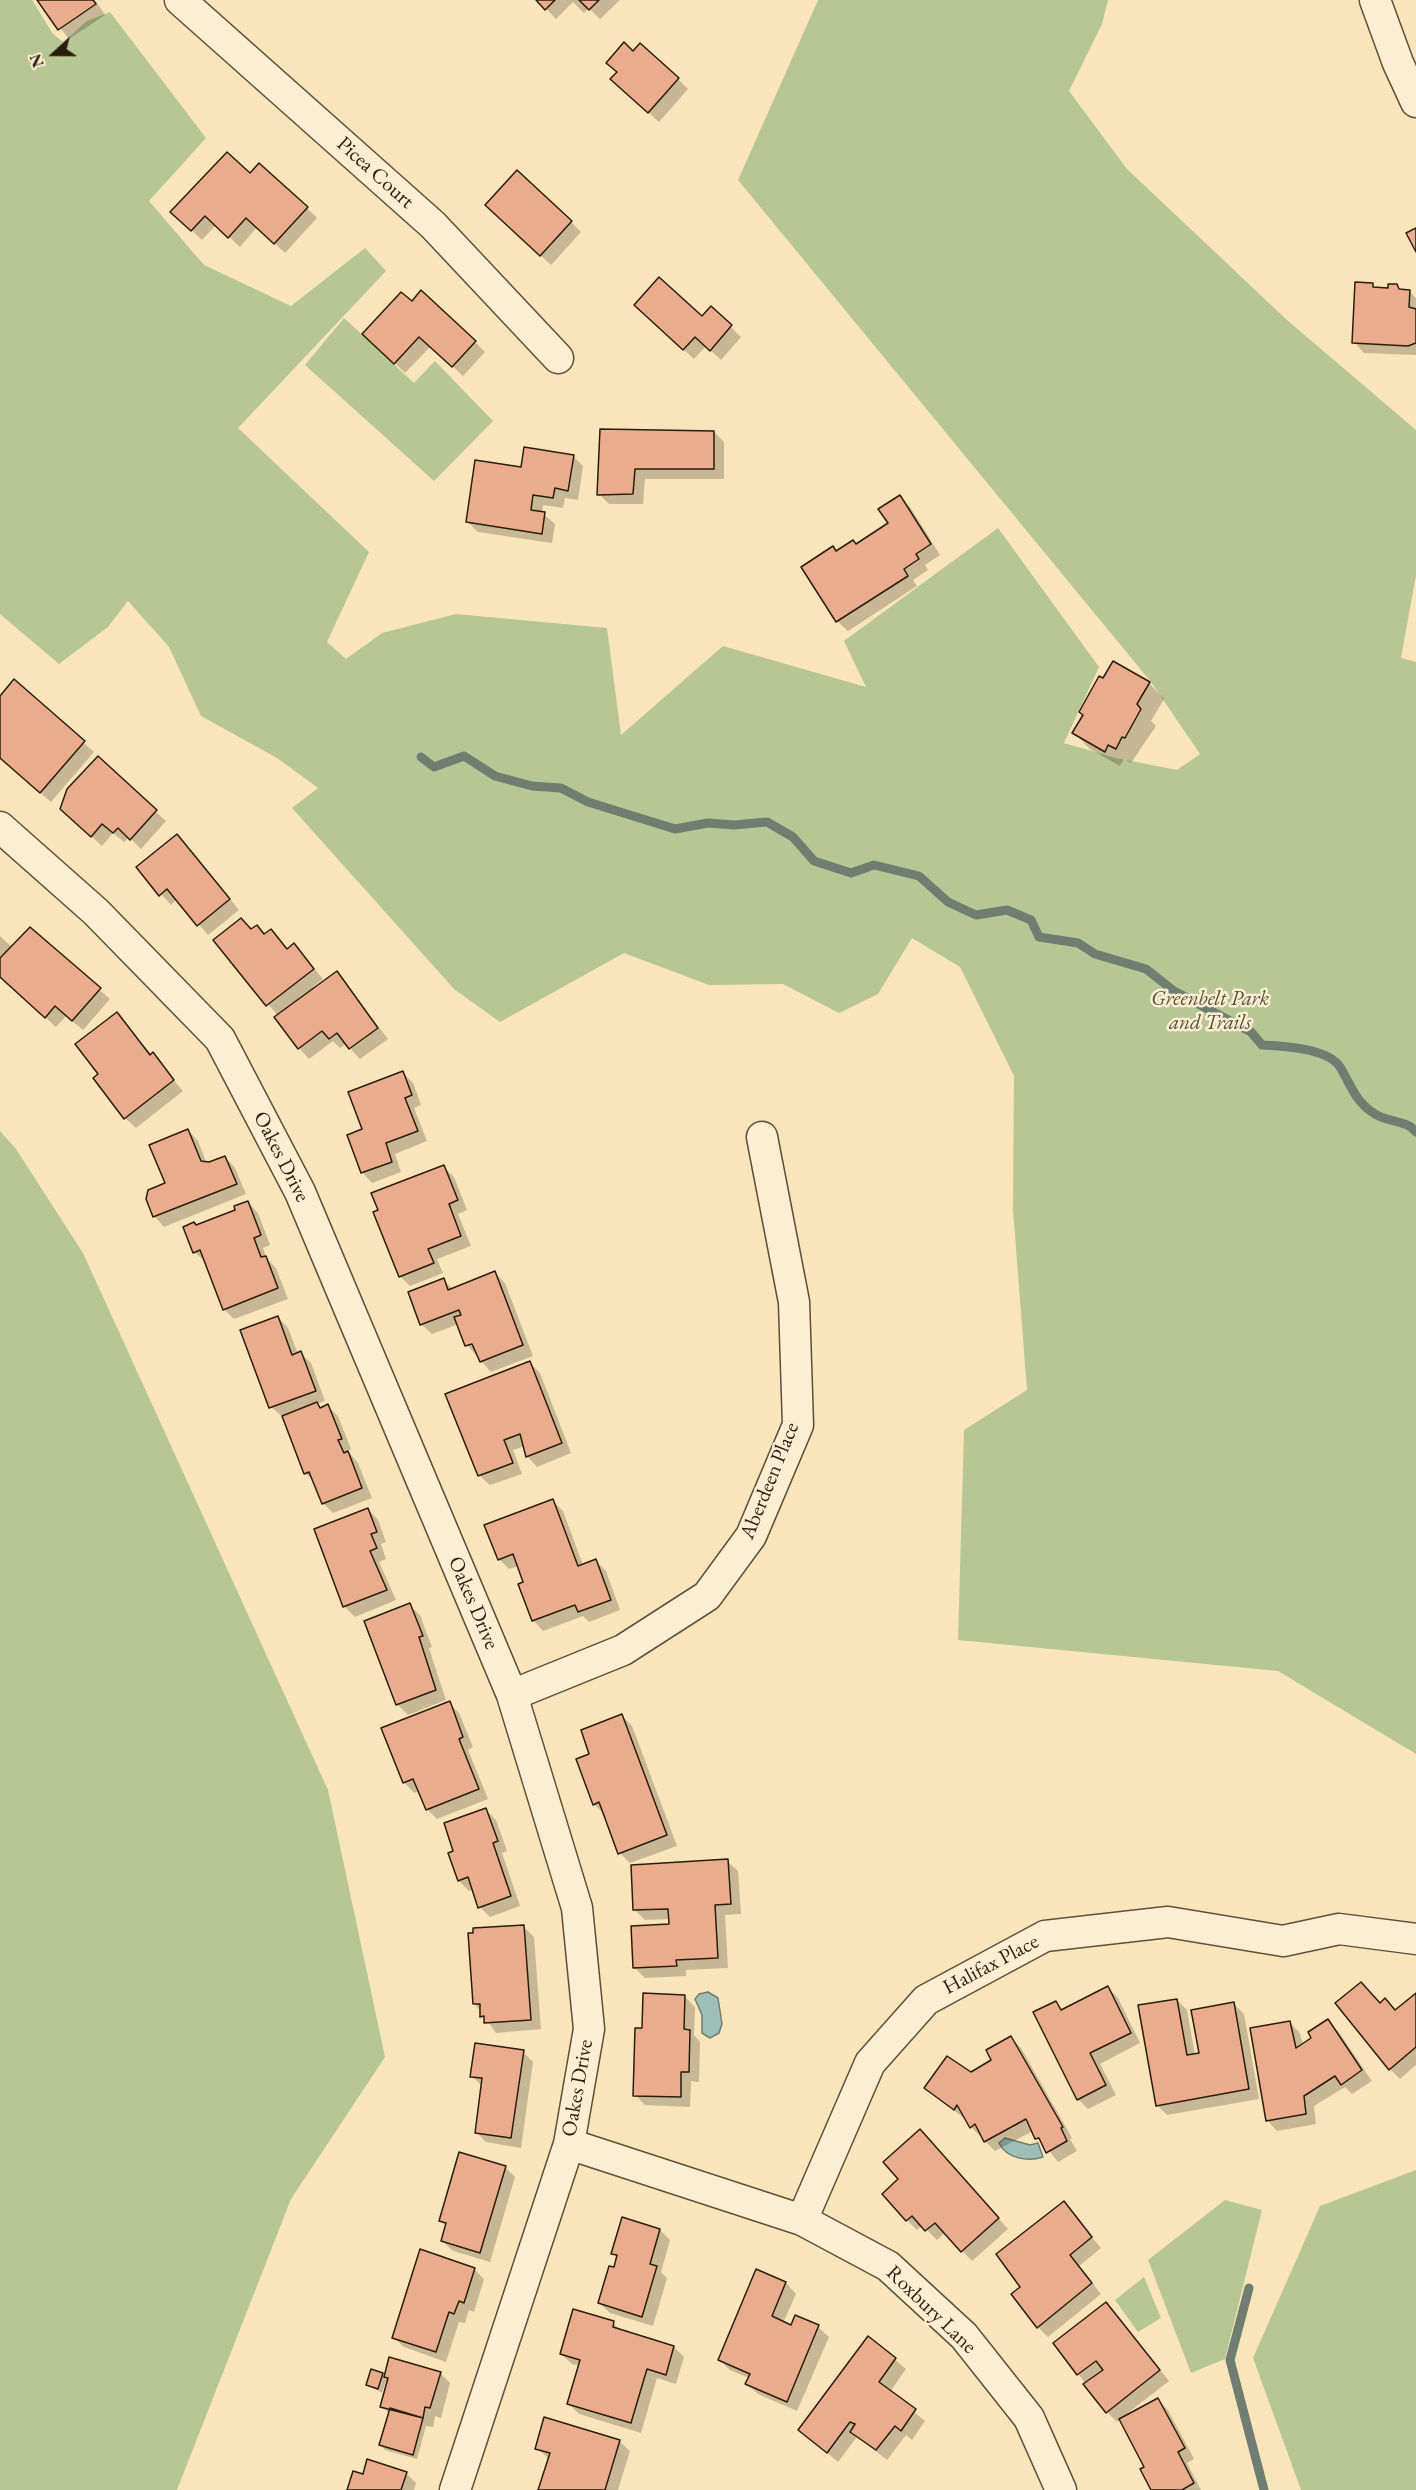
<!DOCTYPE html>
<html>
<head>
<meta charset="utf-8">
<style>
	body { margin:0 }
	#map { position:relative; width:1416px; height:2490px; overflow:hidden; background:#fae5bb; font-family:"EB Garamond",serif }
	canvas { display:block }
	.north { position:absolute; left:24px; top:24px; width:60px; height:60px; -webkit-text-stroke:4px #fceed3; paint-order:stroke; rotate:249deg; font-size:16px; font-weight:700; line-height:24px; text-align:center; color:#291d0e }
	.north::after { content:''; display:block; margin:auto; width:21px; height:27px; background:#291d0e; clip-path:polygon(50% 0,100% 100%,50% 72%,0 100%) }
</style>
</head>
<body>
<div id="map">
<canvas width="1416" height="2490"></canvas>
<div class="north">N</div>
</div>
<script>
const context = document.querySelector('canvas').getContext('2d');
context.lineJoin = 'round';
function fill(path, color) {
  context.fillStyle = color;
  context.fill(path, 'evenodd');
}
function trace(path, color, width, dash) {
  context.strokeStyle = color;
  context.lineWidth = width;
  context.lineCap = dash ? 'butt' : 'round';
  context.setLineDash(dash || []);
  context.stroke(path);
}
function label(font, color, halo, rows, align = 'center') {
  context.font = font + ' "EB Garamond",serif';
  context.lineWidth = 5;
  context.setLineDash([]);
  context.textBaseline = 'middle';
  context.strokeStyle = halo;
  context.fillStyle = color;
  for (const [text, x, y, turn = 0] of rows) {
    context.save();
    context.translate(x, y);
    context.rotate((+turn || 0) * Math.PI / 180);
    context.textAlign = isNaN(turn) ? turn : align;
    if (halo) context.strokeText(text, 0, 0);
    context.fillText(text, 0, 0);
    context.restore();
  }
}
fill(new Path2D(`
	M0 0H32L53 34 63 42 87 21 110 12 206 138 149 201 204 265 291 306 365 248 386 271 238 428 369 552 327 642 346 659 382 633 456 614 607 628 621 735 723 646 866 687 844 641 998 528 1099 667 1064 743 1116 758 1177 770 1200 754 1151 682 738 180 818 0H1108L1102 24 1069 91 1127 169 1287 320 1416 430V575L1401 658 1416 662V1754L1278 1671 958 1640 964 1430 1027 1390 1013 1210 1014 1076 960 967 912 938 878 994 839 1013 783 984 709 985 624 953 500 1022 454 989 292 808 318 788 277 758 201 716 169 647 128 601 108 627 59 664 0 614Z
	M344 318 414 383 435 361 493 421 434 481 305 365Z
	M0 1131 16 1149 83 1253 328 1790 385 2057 291 2199 177 2490H0Z
	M1416 2170V2490H1301L1253 2358 1320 2206Z
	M1225 2200 1262 2210 1225 2359 1191 2373 1148 2260Z
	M1144 2277 1161 2318 1138 2332 1115 2300Z`), '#b7c695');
const water = new Path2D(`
	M708 1992 718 1998 722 2024 719 2033 710 2038 702 2033V2015L695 1999 699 1994Z
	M1005 2138 1030 2145 1038 2143 1043 2157C1028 2162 1007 2159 999 2143Z`);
fill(water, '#9fbeb5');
trace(water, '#707e72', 1.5);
fill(new Path2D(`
	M39 0H95L105 15 69 39Z
	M538 0H620L600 19 589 8 584 13 573 2 556 19Z
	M633 53 678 79 688 89 659 122 623 89 618 73 608 63Z
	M250 175 307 208 317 218 285 253 257 227 240 247 216 225 202 240 183 222Z
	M497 215 571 222 581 232 551 265Z
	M1373 285 1377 289 1389 290 1397 286 1401 291H1409L1416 298V355L1364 353 1354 342Z
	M412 303 475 342 485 352 463 376 431 346 405 373 375 344Z
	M711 308 741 337 721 360 706 346 694 359 646 315 702 318Z
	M601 430 714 432 724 442V479H645L643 504H609L599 494Z
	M573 456 583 466 578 500 565 498 563 508 543 505 542 513 555 524 552 543 478 532 468 522 522 469Z
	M899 497 910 507 940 555 925 565 928 570 913 580 917 586 848 631 837 621V552L856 545 890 524Z
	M14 682 94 752 51 802 0 758V698Z
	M1149 683 1164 699 1151 721 1156 726 1131 763 1124 759 1120 766 1090 749 1074 733Z
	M98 758 166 821 141 849 129 837 124 842 113 833 102 846 72 819Z
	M187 846 239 910 208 935 177 899 171 905 138 868Z
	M30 929 110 999 83 1030 66 1016 56 1027 0 976V936L12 947Z
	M252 930 265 935 270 931 288 950 294 945 323 979 313 987 315 989 337 973 388 1039 360 1059 346 1044 340 1048 333 1041 309 1059 299 1048 278 1016 215 940Z
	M117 1014 183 1091 136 1128 125 1118 100 1075Z
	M403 1073 413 1083 421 1105 414 1108 427 1141 395 1154 401 1172 372 1183 362 1172 364 1130Z
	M188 1130 198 1141 207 1164 225 1157 235 1168 246 1194 164 1227 154 1216Z
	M444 1167 454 1177 467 1210 458 1214 471 1246 437 1259 443 1273 410 1286 400 1276Z
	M248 1202 258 1213 270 1245 263 1248 267 1259 276 1268 288 1299 234 1319 224 1309 206 1262 194 1252 197 1227 237 1211Z
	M495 1273 505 1283 533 1356 491 1372 467 1345 459 1324 432 1334 421 1324 443 1280 453 1289Z
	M278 1317 288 1328 298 1354 301 1353 311 1363 325 1401 317 1404 322 1409 327 1406 338 1416 351 1449 348 1451 358 1463 372 1498 333 1513 323 1503 315 1482 305 1473 283 1417 271 1407Z
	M529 1362 540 1373 571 1453 537 1467 527 1456 525 1446 513 1450 522 1474 490 1485 479 1475Z
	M553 1501 563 1511 583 1565 596 1561 606 1571 620 1610 589 1622 583 1616 543 1631 533 1620 519 1566 509 1569 499 1559Z
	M368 1509 378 1520 386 1542 381 1544 386 1559 379 1562 396 1600 355 1617 345 1607 316 1530Z
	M409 1605 420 1615 432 1647 429 1648 446 1700 408 1715 397 1704Z
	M449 1703 459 1713 473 1747 468 1750 488 1799 437 1819 427 1809 420 1790 414 1793 404 1782Z
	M622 1716 632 1726 677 1846 630 1863 620 1853 604 1814 594 1804 591 1755Z
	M486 1810 496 1820 507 1851 502 1853 520 1906 490 1917 480 1907 474 1889 469 1891 459 1881 455 1852Z
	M727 1861 738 1871 741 1914 725 1915 728 1968 686 1970V1976L645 1978 635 1968 671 1925 670 1919 645 1920 635 1910Z
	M524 1927 534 1937 541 2029 496 2033 475 2004Z
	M1108 1988 1118 1998 1140 2043 1100 2064 1116 2095 1088 2109 1078 2099 1056 2003 1063 2010Z
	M1416 1995V2065L1400 2079 1390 2069 1380 2004 1396 2011Z
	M684 1996 695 2007 694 2035 700 2042 699 2082 691 2081 690 2107 645 2105 635 2095 644 2029Z
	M1177 2000 1187 2010 1195 2055H1200L1234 2004 1244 2014 1259 2099 1167 2115 1157 2105Z
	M1327 2021 1338 2031 1372 2081 1352 2094 1345 2087 1314 2106 1316 2124 1277 2131 1267 2120 1290 2023 1300 2033 1303 2046 1313 2039Z
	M1011 2037 1021 2048 1072 2138 1070 2139 1077 2151 1058 2162 1033 2131 995 2151 971 2127 966 2117 965 2119 926 2088 971 2074 993 2061Z
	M523 2052 533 2062 521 2148 486 2142 476 2132 483 2087 472 2076Z
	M930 2141 1008 2229 972 2261 945 2233 937 2240 922 2225 917 2230 907 2220 900 2179Z
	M505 2167 515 2177 490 2262 453 2251 442 2241 446 2226 441 2220Z
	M1064 2203 1101 2248 1079 2266 1101 2294 1048 2337 1038 2327Z
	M660 2230 670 2240 661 2272 667 2278 653 2326 610 2313 599 2303 618 2258 612 2253Z
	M474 2269 484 2279 474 2312 469 2310 465 2323 459 2322 446 2362 404 2347 393 2337Z
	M757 2271 786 2283 796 2294 783 2323 792 2327 796 2317 818 2327 829 2337 797 2411 758 2394 747 2384 749 2378 730 2370 720 2360Z
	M1106 2304 1169 2381 1124 2416 1158 2400 1168 2410 1194 2459 1187 2463 1201 2490H1153L1146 2467 1120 2419 1117 2422 1107 2412 1055 2343Z
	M613 2323 623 2332 674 2347 684 2357 676 2384 657 2378 641 2433 579 2414 569 2404 580 2366 572 2364 561 2354Z
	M869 2338 906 2369 890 2392 925 2421 912 2440 906 2435 887 2460 857 2437 838 2462 800 2430Z
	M440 2373 450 2383 441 2418 435 2416 433 2427 426 2426 417 2459 385 2450 381 2445 390 2414 382 2406 389 2382 386 2381 382 2393 368 2385 382 2374 385 2377Z
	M619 2441 630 2451 618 2490H540L549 2459 537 2448Z
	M406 2473 416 2483 414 2490H348L364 2476Z`), '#0003');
trace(new Path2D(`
	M421 757 434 767 464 756 495 776 532 786 561 788 588 802 675 829 708 823 734 825 767 822 793 837 814 861 851 873 874 865 919 876 948 902 976 915 1007 910 1031 920 1039 937 1078 943 1095 954 1146 969 1174 991 1251 1032 1262 1045C1282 1046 1328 1048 1340 1067 1351 1085 1355 1102 1375 1114 1387 1122 1407 1120 1416 1132
	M1249 2288 1230 2360 1264 2490`), '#707e72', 9);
const building = new Path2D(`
	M37 0H93L96 4 58 30Z
	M536 0H555L545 10Z
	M579 0H599L589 10Z
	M624 42 633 51 640 43 679 78 648 113 610 79 617 72 606 63Z
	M227 152 250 173 259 163 308 207 274 244 246 218 228 238 205 216 191 231 170 212Z
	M517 170 572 221 540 256 485 205Z
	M1416 228V252L1406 233Z
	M659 277 702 316 711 306 732 325 710 351 695 337 683 350 634 305Z
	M1355 282 1373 283V287L1388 288V284H1397L1399 289 1410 290 1409 307 1416 309V343L1408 346 1352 343Z
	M421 290 476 341 452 367 419 337 394 364 362 334 401 292 412 301Z
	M600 429 714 431V469H635L633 494 597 495Z
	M524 447 574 455 568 491 555 488 553 498 533 495 531 510 545 512 542 534 466 522 475 460 521 467Z
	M900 495 931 544 916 554 919 559 904 569 908 576 836 622 801 567 833 546 836 551 853 540 856 544 888 523 878 509Z
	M1113 661 1150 682 1137 704 1141 709 1125 738 1122 737 1116 749 1108 745 1105 752 1072 733 1083 715 1079 712 1099 676 1103 678Z
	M14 679 85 741 40 793 0 758V696Z
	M98 756 157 810 130 840 118 828 113 833 102 824 91 837 60 809 67 789Z
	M177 834 230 899 197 926 167 889 159 896 136 867Z
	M241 918 251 929 257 925 264 934 271 929 287 949 294 943 314 969 266 1006 213 940Z
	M30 927 101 988 72 1021 55 1006 45 1018 0 977V958Z
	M337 971 378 1028 349 1049 337 1033 329 1039 322 1031 298 1049 274 1017Z
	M117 1012 150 1055 153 1052 174 1080 124 1119 93 1078 98 1074 75 1044Z
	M403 1071 412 1095 405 1098 418 1131 386 1143 392 1162 361 1173 347 1135 362 1129 348 1092Z
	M188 1129 201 1161 209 1162 225 1156 237 1184 153 1217 146 1199 148 1190 165 1183 149 1145Z
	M444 1165 458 1200 449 1204 461 1236 428 1249 434 1263 399 1277 373 1212 378 1210 371 1193Z
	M248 1201 261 1235 254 1238 261 1257 266 1256 278 1288 223 1310 200 1250 193 1253 183 1227 194 1222 196 1225 235 1210 234 1206Z
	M495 1271 523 1345 480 1362 472 1344 465 1346 454 1317 461 1315 459 1310 420 1325 408 1292 444 1278 448 1290Z
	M278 1316 292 1355 301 1351 316 1391 269 1408 240 1330Z
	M530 1361 562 1443 526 1457 520 1434 504 1440 513 1463 478 1476 445 1394Z
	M317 1402 320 1408 328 1404 342 1439 338 1440 344 1453 348 1451 362 1488 322 1504 309 1472 304 1474 282 1416Z
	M553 1499 578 1566 596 1559 611 1600 578 1612 575 1605 532 1621 518 1584 523 1582 513 1554 498 1560 484 1525Z
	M368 1508 377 1532 371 1534 377 1548 370 1551 387 1590 343 1607 314 1529Z
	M410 1603 423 1636 419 1637 436 1690 396 1705 364 1621Z
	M450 1701 463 1737 459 1739 479 1789 426 1810 413 1779 403 1783 381 1728Z
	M622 1714 667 1835 618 1854 599 1802 593 1805 576 1759 589 1754 581 1730Z
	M486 1808 498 1841 493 1843 511 1896 478 1908 468 1877 458 1881 448 1853 453 1851 444 1823Z
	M728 1859 731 1904 715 1905 718 1958 676 1960 677 1966 633 1968 631 1926 669 1924 668 1909 633 1910 631 1865Z
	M524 1925 531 2020 484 2023V2016L480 2017V2004H473L468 1933H473V1928Z
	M1361 1982 1380 2003 1385 1998 1395 2010 1416 1993V2047L1389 2070 1335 2003Z
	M1108 1986 1131 2033 1090 2053 1106 2085 1077 2100 1033 2012 1056 2001 1061 2010Z
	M643 1993 685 1995 684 2029 690 2030 689 2072H681V2097L633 2096 635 2028H642Z
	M1177 1999 1187 2055 1199 2053 1191 2010 1234 2002 1249 2089 1156 2106 1138 2005Z
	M1328 2019 1362 2070 1341 2085 1335 2076 1304 2096 1306 2114 1266 2121 1250 2028 1290 2021 1296 2048 1311 2038 1308 2032Z
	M1011 2036 1063 2127 1061 2128 1067 2141 1046 2153 1039 2138 1035 2139 1026 2119 984 2142 975 2124 970 2128 957 2105 954 2110 924 2088 947 2056 971 2072 991 2060 986 2050Z
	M475 2043 524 2050 511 2138 475 2133 482 2078 470 2077Z
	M920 2129 999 2218 961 2252 935 2223 925 2231 912 2216 906 2221 882 2194 898 2179 883 2162Z
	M459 2152 506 2166 480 2253 441 2241 446 2223 439 2221Z
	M1064 2201 1092 2237 1070 2255 1092 2283 1037 2328 1011 2294 1020 2287 996 2254Z
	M622 2217 660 2229 650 2264 657 2266 642 2317 598 2303 609 2266 614 2267 617 2255 611 2254Z
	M420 2249 475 2268 464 2303 459 2301 454 2314 449 2312 436 2352 392 2338Z
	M756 2269 786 2282 772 2316 791 2325 795 2315 819 2325 787 2402 745 2384 750 2374 718 2360Z
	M1106 2302 1160 2370 1106 2413 1083 2384 1103 2370 1096 2361 1077 2375 1053 2343Z
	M573 2309 614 2321 613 2327 674 2346 666 2375 647 2369 631 2423 567 2404 580 2360 560 2354Z
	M868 2336 896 2358 879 2382 916 2409 901 2431 895 2426 876 2450 850 2432 855 2424 850 2422 827 2453 798 2430Z
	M389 2357 441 2372 430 2408 425 2407 423 2418 380 2407 388 2378 384 2377Z
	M371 2369 383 2373 378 2389 366 2385Z
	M1158 2398 1185 2448 1178 2452 1194 2483 1182 2490H1151L1140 2469 1144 2467 1119 2419Z
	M390 2408 423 2418 413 2455 379 2445Z
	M544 2417 620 2440 605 2490H538L550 2453 535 2449Z
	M367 2459 407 2472 401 2490H347L353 2471 363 2474Z`);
fill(building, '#ebac8e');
trace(building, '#291d0e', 1.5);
const minor = new Path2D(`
	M180 0 433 225 558 358
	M1375 0 1398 63 1416 102
	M0 827 96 912 220 1039 300 1192 512 1695 577 1908 589 2029 569 2144 455 2490
	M512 1695 623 1650 707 1596 751 1536 798 1425 794 1302 762 1137
	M569 2144 802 2220 888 2266 964 2336 1029 2418 1061 2490
	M802 2220 870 2063 926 2000 1045 1936 1168 1922 1283 1941 1339 1929 1416 1939`);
trace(minor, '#5d4f39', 33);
trace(minor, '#fceed3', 30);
label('21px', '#291d0e', '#fceed3', [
	["Picea Court",375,173,42],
	["Oakes Drive",281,1157,63],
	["Aberdeen Place",770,1481,-68],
	["Oakes Drive",473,1603,67],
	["Halifax Place",991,1965,-28],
	["Oakes Drive",578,2088,-80],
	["Roxbury Lane",931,2310,44]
]);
label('italic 21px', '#545036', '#fceed3', [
	["Greenbelt Park",1210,999],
	["and Trails",1210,1023]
]);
</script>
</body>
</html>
